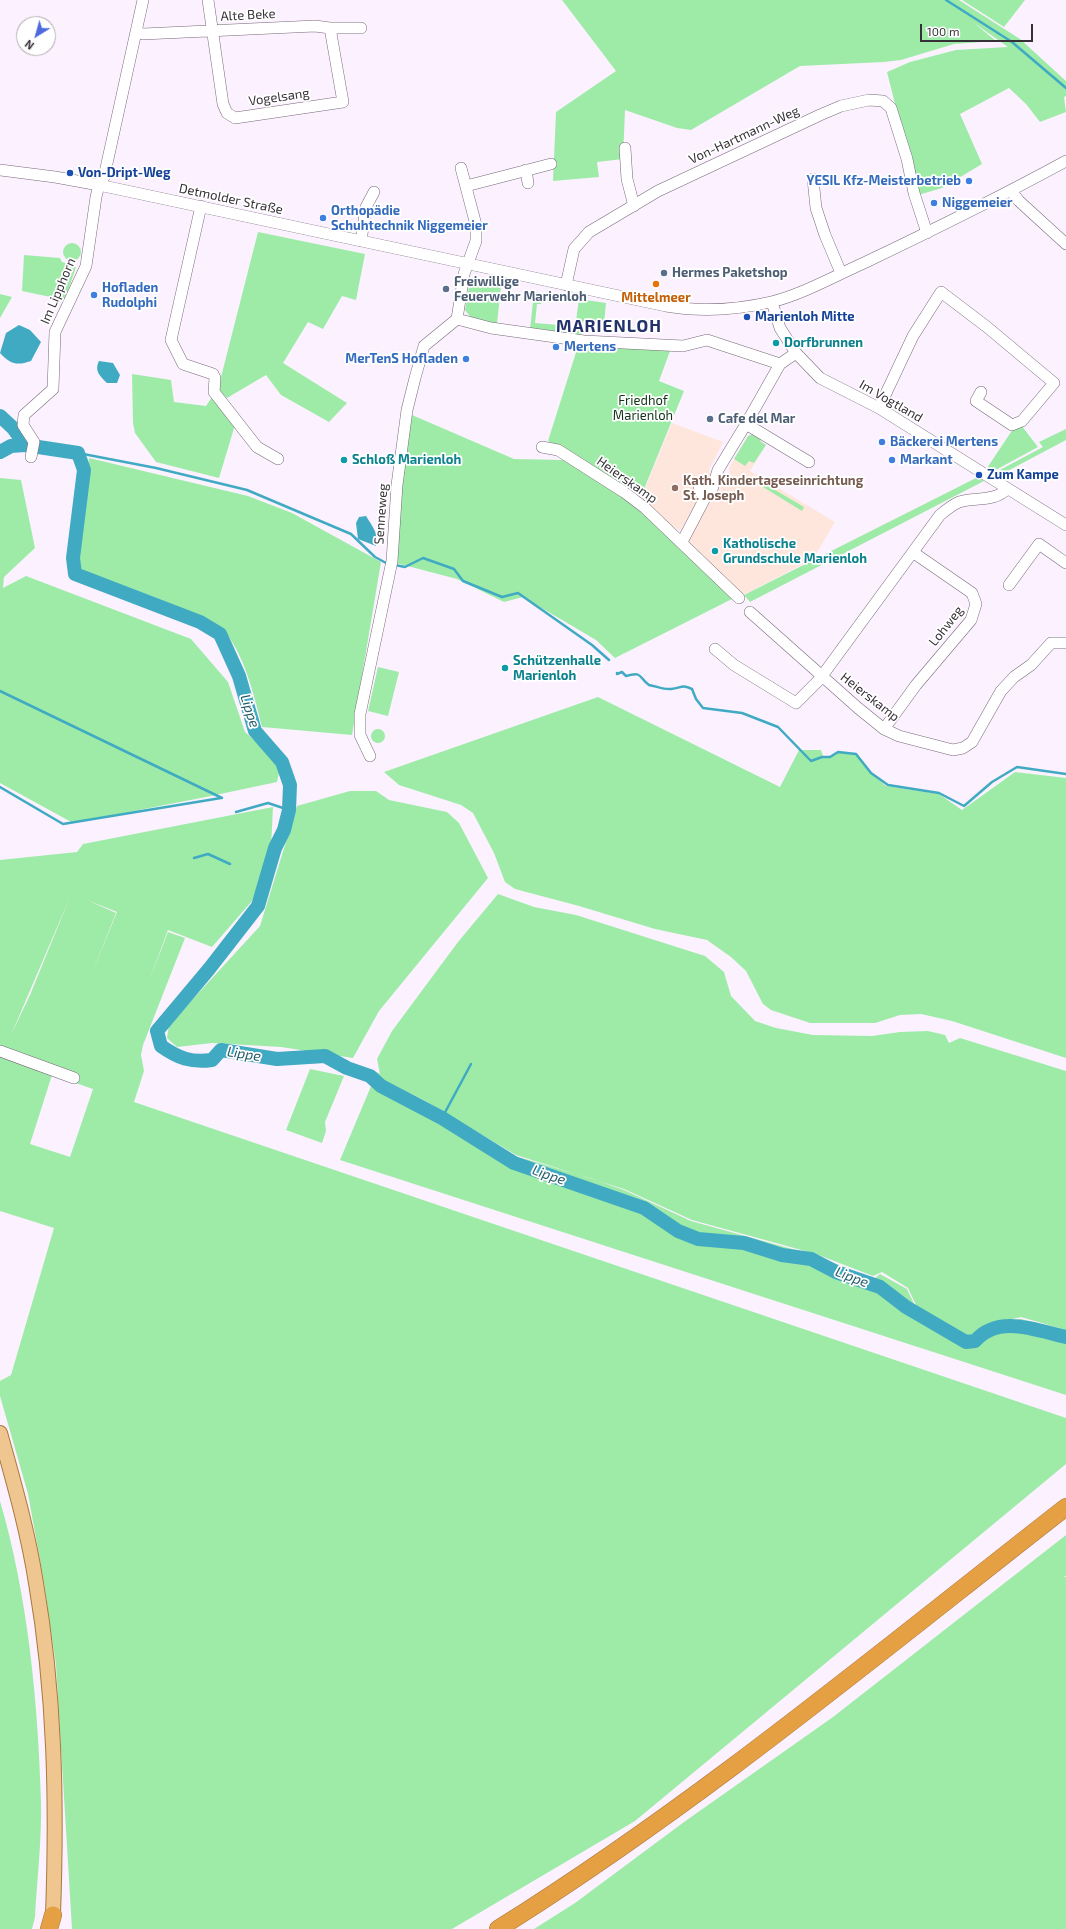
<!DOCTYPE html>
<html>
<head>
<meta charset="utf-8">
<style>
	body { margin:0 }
	#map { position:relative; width:1066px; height:1929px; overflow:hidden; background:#fcf1ff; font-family:"Exo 2",sans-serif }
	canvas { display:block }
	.north { position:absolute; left:16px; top:16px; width:40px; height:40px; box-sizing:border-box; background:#fff; border:1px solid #afacaf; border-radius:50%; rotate:217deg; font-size:11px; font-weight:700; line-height:16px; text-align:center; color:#363037 }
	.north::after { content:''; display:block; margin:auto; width:14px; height:18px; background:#4d69dd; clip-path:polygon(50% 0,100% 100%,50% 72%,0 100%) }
	.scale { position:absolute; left:920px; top:24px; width:113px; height:18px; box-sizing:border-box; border:2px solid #363037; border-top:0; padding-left:5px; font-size:12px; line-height:14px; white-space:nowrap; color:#363037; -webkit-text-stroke:3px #fff; paint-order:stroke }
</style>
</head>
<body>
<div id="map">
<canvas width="1066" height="1929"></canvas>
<div class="north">N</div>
<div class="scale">100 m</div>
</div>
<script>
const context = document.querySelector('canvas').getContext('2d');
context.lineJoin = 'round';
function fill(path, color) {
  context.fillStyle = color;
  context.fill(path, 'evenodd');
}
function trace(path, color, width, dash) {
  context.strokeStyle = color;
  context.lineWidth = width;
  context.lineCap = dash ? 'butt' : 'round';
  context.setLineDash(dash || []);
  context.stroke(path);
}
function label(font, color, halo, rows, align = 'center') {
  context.font = font + ' "Exo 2",sans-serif';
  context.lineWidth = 3.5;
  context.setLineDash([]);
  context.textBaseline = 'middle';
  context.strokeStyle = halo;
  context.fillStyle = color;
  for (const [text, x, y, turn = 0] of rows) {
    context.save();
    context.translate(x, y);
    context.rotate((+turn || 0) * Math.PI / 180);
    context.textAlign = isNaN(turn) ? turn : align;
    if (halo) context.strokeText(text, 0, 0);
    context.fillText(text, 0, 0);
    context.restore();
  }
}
fill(new Path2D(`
	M672 423 723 442 709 470 711 477 680 531 659 516 640 500Z
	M748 436 763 437 760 441 766 445 750 471 835 522 813 559 743 595 686 543 718 489 730 495 720 489 729 474V468Z`), '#fee6dc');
fill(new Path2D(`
	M562 0H959L1020 39 1066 81V96L1064 97 1066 112 1040 122 1026 104 1009 88 960 114 982 164 942 188 918 195 887 72 910 62 956 50 1008 47 974 23 996 41 954 44 901 60 884 62 800 66 691 130 677 128 625 110 623 159 597 162 599 177 553 181 556 112 616 71Z
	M962 0H1025L1004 27Z
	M258 232 365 254 356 300 342 296 323 329 308 322 283 363 347 403 329 422 281 395 266 375 227 398 218 389Z
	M63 252a9 9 0 1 1 18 0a9 9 0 1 1-18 0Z
	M24 255 60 258 62 262 76 267 65 300 22 291Z
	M470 280 501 286 497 324 472 319 465 310Z
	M534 292 572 298V301L554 299 553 302 542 300 541 304H537L535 323 559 325 560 320 571 321 570 335 530 330Z
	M0 294 12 297 0 318Z
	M579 299 606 303 604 324 583 321 581 336 574 335Z
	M579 343 670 351 659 381 684 391 642 494 625 489 548 441Z
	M132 374 171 380 174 402 206 406 212 397 235 425 219 478 156 462 135 433 133 423Z
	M412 415 514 459 564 460 643 510 734 598 615 658 596 640 523 597 504 602 457 579 396 563 402 478Z
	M1021 425 1038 447 992 472 987 468 1013 429Z
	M1066 429V440L1000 475 996 472 1043 447 1039 442Z
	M755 433 763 437 760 441 766 445 754 463 749 461 745 466 734 459 748 436Z
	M89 458 248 496 292 513 381 562 352 735 262 727C254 695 246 661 227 634 214 616 104 579 77 569Z
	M978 477 984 481 750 602 744 595Z
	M0 478 21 480 35 548 4 577 3 588 26 576 191 639 228 682 245 732 281 764 277 782 206 797 73 823 0 783Z
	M765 484 804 507 802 511 763 487Z
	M378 667 399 672 388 716 368 711Z
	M598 697 780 787 799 750H821L823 756 830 757 838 752 856 754 871 773 886 786 939 794 962 810 1015 772 1066 778V1058L952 1021 921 1014 900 1015 875 1023H810L771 1010 763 1004 746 971 731 957 707 940 655 929 579 906 515 889 505 882 494 853 473 813 461 805 399 785 384 772Z
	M371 736a7 7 0 1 1 14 0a7 7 0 1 1-14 0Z
	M350 791H376L389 800 447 812 459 823 488 878 379 1011 353 1058 281 1047 212 1043 177 1047 167 1038 169 1025 260 926 297 806Z
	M273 807 271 848 252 901 212 947 168 930 148 984 168 932 185 938 143 1045 141 1055 144 1071 134 1102 1066 1418V1464L635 1821 452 1929H72L56 1665 44 1582 28 1494 0 1396V1381L11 1375 54 1228 0 1211V860L77 852 83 844ZM70 897 30 995 11 1035ZM87 900 117 912 91 976 116 913ZM52 1075 93 1089 70 1157 30 1144Z
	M498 894 534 907 576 915 705 956 724 972 731 996 755 1021 776 1028 813 1035 872 1036 900 1032 928 1031 945 1035 949 1043 960 1038 1066 1071V1330L1021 1317 993 1324 1021 1319 1066 1330V1395L340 1160 377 1072 380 1074 377 1059 392 1031 458 942ZM405 1089 516 1155 624 1189 692 1220 816 1254 873 1276 882 1272 908 1288 917 1307 953 1326 916 1308 907 1289 880 1274 874 1279 814 1255 691 1221 624 1190 590 1178 515 1156Z
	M310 1069 344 1076 325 1122 326 1131 322 1143 286 1130Z
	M0 1501C28 1597 38 1701 41 1801 42 1838 37 1880 35 1917L32 1929H0Z
	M1066 1535V1576L1063 1577H1066V1929H534L575 1903 684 1822 833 1717Z`), '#9eeba8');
fill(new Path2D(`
	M19 325 30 330 41 342 31 361C17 366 10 364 0 353L6 333Z
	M99 361 113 363 120 375 117 383H107C100 376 94 371 99 361Z
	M366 516C372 526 380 535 376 546L358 539 356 523 359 517Z`), '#40aac3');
trace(new Path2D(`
	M946 0 1012 42 1066 88
	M78 453 156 468 247 490 351 534 375 557 388 564
	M395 565 405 567 423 558 454 569 463 581 502 597 518 593 592 645 609 660
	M617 673V674L622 672 626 676C643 671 638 677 649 685 656 686 664 690 671 689 682 688 681 684 692 689L696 699 703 708 742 713 778 727 811 761 822 757H830L838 752 856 754 871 773 888 785 939 793 964 806 992 782 1017 767 1066 774
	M0 691 222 798
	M0 787 63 824 221 798
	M236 812 268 803 289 810
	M194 858 208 854 230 864
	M442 1118 471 1064`), '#40aac3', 2.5);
trace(new Path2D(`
	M0 416 13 428 25 445 78 453 84 470 73 558 75 574 200 622 220 634 239 676 255 731 282 762 290 785 289 810 284 830 275 848 258 906 209 969 157 1031 161 1046C178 1058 191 1063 212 1060L221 1050 277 1059 325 1056 347 1068 370 1076 381 1086 442 1118 514 1163 644 1208 678 1231 698 1239 744 1243 782 1255 811 1259 836 1272 880 1287 906 1307 966 1342 975 1341C998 1314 1036 1330 1066 1337
	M0 452 11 446 25 445`), '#40aac3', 14);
const minor = new Path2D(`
	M208 0 223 104 227 113 235 118 343 102 330 28
	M136 32 143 34 315 26 330 28H361
	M625 148 627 179 634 206
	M0 170 55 177 99 185 666 306C701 312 736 310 771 302 801 295 837 275 866 262 933 230 1000 197 1066 161
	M526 170 528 183
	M813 179 816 208 825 235 841 273
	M466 186 551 164
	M1011 191 1019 201 1066 244
	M201 206 171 340 183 364 213 374 215 378 214 392 257 447 278 459
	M361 241 366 207 374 192
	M566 285 574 249 589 232 658 191 820 115 841 106 869 100 883 101 891 108 907 159 914 193 927 233
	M772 302 780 328 796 353 820 378 879 408 1066 525
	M457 319 491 328 584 341 683 346 707 340 780 364
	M879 408 913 336 941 292 987 327 1054 383 1022 421 1012 425 976 401 981 392
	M746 424 809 462
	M542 447 558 450 624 492 645 508 739 598
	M31 457 34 442 23 425 24 415 53 389 55 332 86 266 96 197 99 185 104 177 143 0
	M705 498 701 493 699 486 707 483 713 484
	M682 542 705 498 711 493 718 470 746 424 780 364 796 353
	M1009 585 1039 544 1066 563
	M750 612 858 708 884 729 899 736 953 750 963 748 972 742 1001 691 1014 677 1031 665 1051 643H1066
	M715 649 734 665 796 703 819 680 940 515C946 510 952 505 959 502 974 497 995 502 1007 489
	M884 729 916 685 971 620 976 604 972 593 914 553
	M370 756 360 735V714L392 561 397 485 407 410 415 378 424 346 457 319 464 274 476 241V225L461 168
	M0 1051 74 1078`);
const major = new Path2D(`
	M0 1433C14 1483 28 1532 36 1583 55 1693 57 1803 53 1915`);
const highway = new Path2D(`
	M49 1929 53 1915
	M498 1929C699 1803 880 1652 1066 1507`);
trace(minor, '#766978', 12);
trace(major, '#a8793f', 16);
trace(highway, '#a8793f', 18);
trace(minor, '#fff', 11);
trace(major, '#efc68f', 14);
trace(highway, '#e5a044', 17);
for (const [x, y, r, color] of [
	[70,173,4,"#1a4fb4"],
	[969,181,4,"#3f7fe0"],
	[934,203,4,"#3f7fe0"],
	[323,218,4,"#3f7fe0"],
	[664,273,4,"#5c6f8a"],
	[656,284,4,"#e8710a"],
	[446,289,4,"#5c6f8a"],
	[94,295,4,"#3f7fe0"],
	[747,317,4,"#1a4fb4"],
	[776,343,4,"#0f9aa8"],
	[556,347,4,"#3f7fe0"],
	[466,359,4,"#3f7fe0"],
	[710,419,4,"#5c6f8a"],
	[882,442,4,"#3f7fe0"],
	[344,460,4,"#0f9aa8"],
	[892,460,4,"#3f7fe0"],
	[979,475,4,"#1a4fb4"],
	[675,488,4,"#8d6e63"],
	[715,551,4,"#0f9aa8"],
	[505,668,4,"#0f9aa8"]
]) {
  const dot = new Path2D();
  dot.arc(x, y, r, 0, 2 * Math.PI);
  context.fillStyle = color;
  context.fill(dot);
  trace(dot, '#fff', 1.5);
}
label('13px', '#363037', '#fff', [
	["Alte Beke",248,15,-3],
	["Vogelsang",279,97,-8],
	["Von-Hartmann-Weg",744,135,-25],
	["Detmolder Straße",231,199,12],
	["Im Lipphorn",58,291,-67],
	["Im Vogtland",891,401,30],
	["Heierskamp",627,480,35],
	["Senneweg",381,514,-86],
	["Lohweg",946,626,-52],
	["Heierskamp",870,697,38]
]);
label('bold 13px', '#164399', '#fff', [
	["Von-Dript-Weg",78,173],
	["Marienloh Mitte",755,317],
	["Zum Kampe",987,475]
], 'left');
label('bold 13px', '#366cbe', '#fff', [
	["YESIL Kfz-Meisterbetrieb",961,181,"right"],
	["Niggemeier",942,203],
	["Orthopädie",331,211],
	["Schuhtechnik Niggemeier",331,226],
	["Hofladen",102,288],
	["Rudolphi",102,303],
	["Mertens",564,347],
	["MerTenS Hofladen",458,359,"right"],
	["Bäckerei Mertens",890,442],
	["Markant",900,460]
], 'left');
label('bold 13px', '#4e5e75', '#fff', [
	["Hermes Paketshop",672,273],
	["Freiwillige",454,282],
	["Feuerwehr Marienloh",454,297],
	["Cafe del Mar",718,419]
], 'left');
label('bold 13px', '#c56008', '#fff', [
	["Mittelmeer",656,298]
]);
label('bold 13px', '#0d838f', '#fff', [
	["Dorfbrunnen",784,343],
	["Schloß Marienloh",352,460],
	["Katholische",723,544],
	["Grundschule Marienloh",723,559],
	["Schützenhalle",513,661],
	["Marienloh",513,676]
], 'left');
label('13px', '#113317', '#fff', [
	["Friedhof",643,401],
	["Marienloh",643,416]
]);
label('bold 13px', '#785e54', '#fff', [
	["Kath. Kindertageseinrichtung",683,481],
	["St. Joseph",683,496]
], 'left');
label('italic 14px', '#245d6b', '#fff', [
	["Lippe",250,711,72],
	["Lippe",244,1054,9],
	["Lippe",549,1175,19],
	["Lippe",852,1277,21]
]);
context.letterSpacing = '1px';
label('bold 17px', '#24326b', '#fff', [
	["MARIENLOH",609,326]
]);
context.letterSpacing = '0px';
</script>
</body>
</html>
